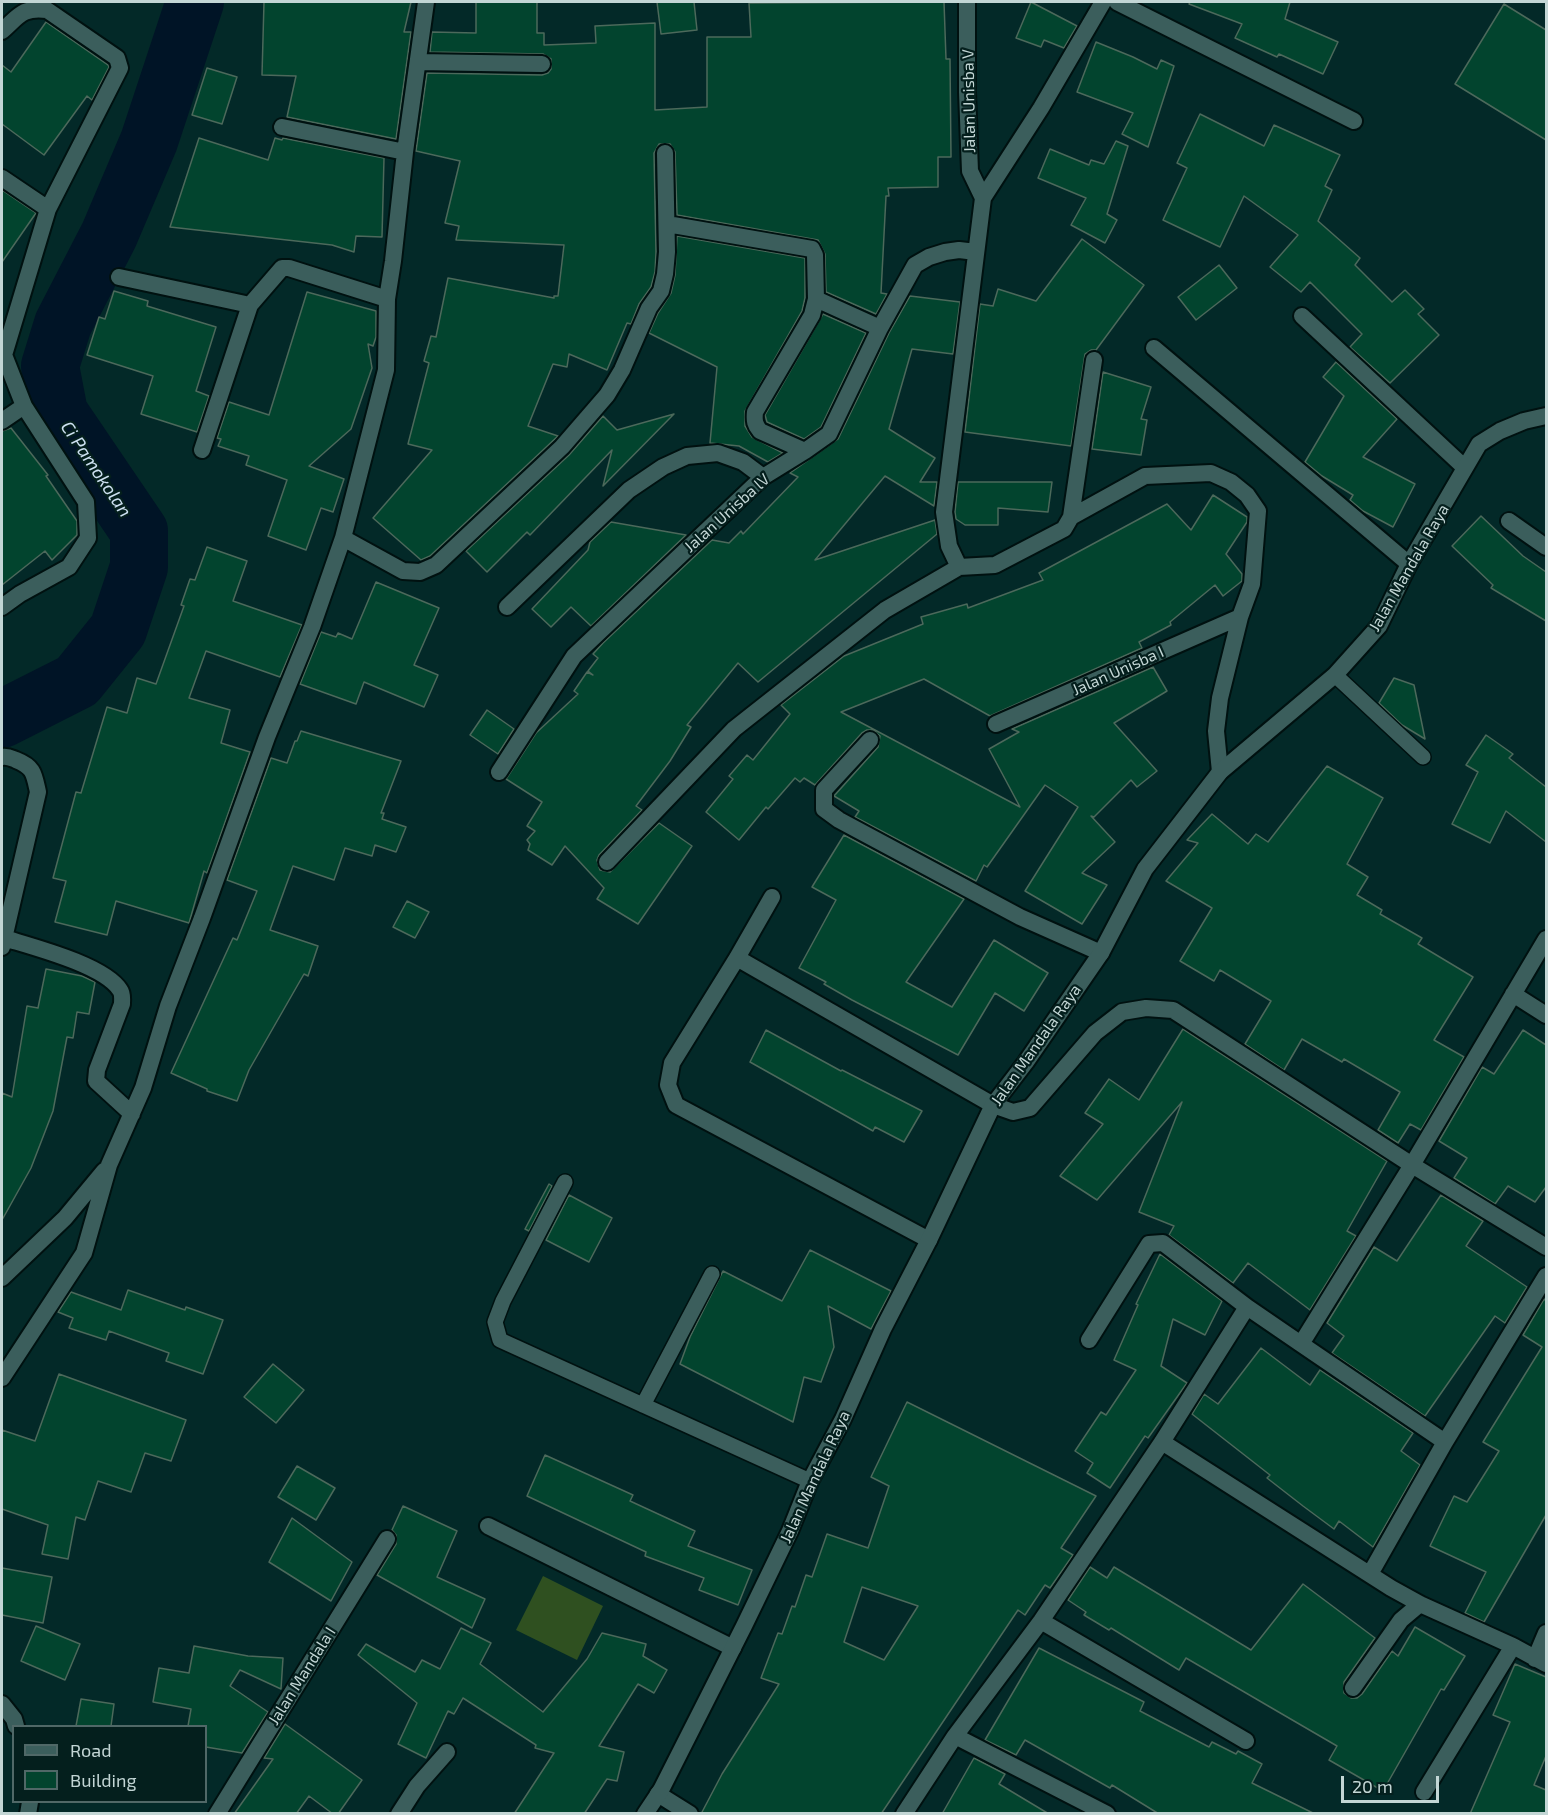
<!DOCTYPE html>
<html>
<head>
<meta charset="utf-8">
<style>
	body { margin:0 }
	#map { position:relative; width:1548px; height:1815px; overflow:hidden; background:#032928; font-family:"Exo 2",sans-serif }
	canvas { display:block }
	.frame { position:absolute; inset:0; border:3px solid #c3d6d5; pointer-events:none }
	.legend { position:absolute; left:12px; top:1725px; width:195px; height:78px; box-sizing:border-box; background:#041f1d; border:2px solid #506867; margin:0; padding:8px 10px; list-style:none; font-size:18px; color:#c3d6d5 }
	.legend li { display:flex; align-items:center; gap:12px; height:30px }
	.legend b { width:30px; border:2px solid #506867 }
	.scale { position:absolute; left:1341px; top:1776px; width:98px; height:27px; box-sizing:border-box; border:3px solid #c3d6d5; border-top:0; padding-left:8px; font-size:18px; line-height:21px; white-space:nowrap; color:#c3d6d5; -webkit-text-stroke:4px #041f1d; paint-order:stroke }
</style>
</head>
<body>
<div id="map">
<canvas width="1548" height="1815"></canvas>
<div class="frame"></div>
<ul class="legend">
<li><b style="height:8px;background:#3b5e5c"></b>Road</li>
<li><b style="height:16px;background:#02442e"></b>Building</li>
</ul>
<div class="scale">20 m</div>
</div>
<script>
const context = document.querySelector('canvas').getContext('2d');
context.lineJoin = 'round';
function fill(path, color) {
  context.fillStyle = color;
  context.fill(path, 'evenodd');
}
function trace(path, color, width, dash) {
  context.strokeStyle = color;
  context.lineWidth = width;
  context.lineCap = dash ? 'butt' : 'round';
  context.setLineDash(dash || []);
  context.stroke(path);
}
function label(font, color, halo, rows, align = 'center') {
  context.font = font + ' "Exo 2",sans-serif';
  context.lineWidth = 4.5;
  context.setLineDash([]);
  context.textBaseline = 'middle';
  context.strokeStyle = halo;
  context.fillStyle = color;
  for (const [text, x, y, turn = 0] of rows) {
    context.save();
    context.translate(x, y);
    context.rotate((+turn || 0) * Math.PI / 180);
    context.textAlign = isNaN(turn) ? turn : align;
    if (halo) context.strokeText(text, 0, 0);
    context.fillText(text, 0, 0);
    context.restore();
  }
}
fill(new Path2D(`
	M543 1576 603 1606 577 1660 516 1630Z`), '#2f5020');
trace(new Path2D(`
	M2 719 77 681 118 630 139 567V531L59 413 50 366 63 324 109 235 149 141 195 2`), '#001426', 58);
const building = new Path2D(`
	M264 2H411L404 32H411L396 139 287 117 296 76 262 75Z
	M476 2H537V33H544V45L596 43 595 26 655 23V110L707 107V37H751L749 3 944 2 946 59H950L951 157H938V187L888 188 889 196H886L881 293 887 294 876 314 826 292 825 254 818 240 677 215 675 152 670 144H659L654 153 656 252 655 272 651 287 639 304 631 324 627 323 607 370 569 354 567 367 553 364 528 426 558 436 430 556 421 560 373 518 432 450 408 444 429 363 424 361 431 336 436 337 448 278 554 298V296H558L564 245 456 240 459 226 445 223 460 161 416 151 427 73 542 75 548 73 551 69V59L543 54 430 52 432 32 476 33Z
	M657 2H694L697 30 661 34Z
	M1031 2 1077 26 1064 48 1044 40 1041 47 1016 38Z
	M1190 2H1290L1285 19 1338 42 1323 74 1279 54 1277 57 1235 38 1242 24 1189 4Z
	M1504 4 1546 30V140L1455 84Z
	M46 22 108 65 109 67 92 100 87 96 44 155 2 124V65L11 72Z
	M1096 42 1133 57 1157 69 1161 60 1174 66 1148 147 1122 134 1133 113 1077 92Z
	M207 68 237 77 222 124 192 115Z
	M1200 114 1264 146 1274 125 1340 155 1325 186 1332 190 1318 221 1360 258 1355 265 1392 302 1405 290 1424 309 1418 314 1439 335 1390 383 1350 347 1362 334 1310 282 1301 292 1270 267 1298 235 1244 196 1220 247 1163 220 1187 168 1177 163Z
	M199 138 268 160 275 138 282 140 283 138 384 158 382 237 356 236 354 252 332 245 170 227Z
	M1116 141 1128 146 1107 214 1117 220 1105 243 1071 225 1086 198 1038 178 1050 149 1089 165 1091 160 1104 164Z
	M2 190 36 213 2 262Z
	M677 236 805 258V298L802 311 745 411V426L752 437 783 453 768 462 739 446 710 443 717 367 649 333 658 313 671 293 675 275Z
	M1082 239 1144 285 1096 350H1091L1085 354 1071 446 965 432 980 304 993 306 998 289 1036 301Z
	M1219 265 1237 288 1196 320 1178 297Z
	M114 291 148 301 147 306 216 327 196 391 209 396 197 432 141 414 153 376 87 355 99 317 105 319Z
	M307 292 376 311V337L373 346 368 344 372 368 351 429 309 466 344 479 333 512 321 508 306 550 268 536 287 480 246 465 249 456 218 446 221 439 217 438 229 402 269 415Z
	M910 296 960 302 953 354 912 349 889 429 935 458 920 482H937L934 506 885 476 815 560 935 520 937 534 758 682 738 663 687 725 691 727 670 761 636 806 642 810 599 855 597 860 600 870 610 872 659 823 692 846 638 924 597 899 604 888 565 846 552 865 528 850 530 844 527 840 535 831 527 826 542 802 506 779 536 733 578 694 574 691 587 672 593 675 588 671 598 658 593 654 603 643 712 540 729 543 741 531 743 534 798 477 790 473 838 439 889 333Z
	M823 314 866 333 821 427 804 439 767 422 765 415Z
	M1336 362 1397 419 1363 457 1415 484 1393 527 1363 511 1350 500 1353 495 1322 476 1305 462 1344 396 1323 377Z
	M1103 372 1151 387 1141 419 1147 420 1141 455 1092 449Z
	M674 414 603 486 612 450 530 535 527 532 487 572 466 551 569 455 603 416 617 430Z
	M11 428 48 475 46 476 77 521V535L52 560 45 551 2 585V431Z
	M958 482H1052L1048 512 998 508V525H965L956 519 955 512Z
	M1213 495 1247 517V522L1226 554 1242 574V581L1223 596 1215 585 1170 622 1171 625 1139 642 1142 648 990 716 924 679 841 712 1020 807 989 749 1019 732 1012 729 1153 667 1167 691 1114 723 1157 771 1137 787 1131 780 1094 817 1091 816 1115 842 1082 873 1107 885 1082 924 1025 891 1078 807 1045 785 987 867 984 865 976 881 855 817 859 811 834 796 878 747 880 736 873 730H867L862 733 815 785 804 778 800 782 795 778 768 809 766 807 739 840 706 812 733 779 729 776 747 755 753 760 790 714 781 705 844 656 923 624 921 617 967 604 968 608 1043 580 1039 573 1167 504 1191 530Z
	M1481 516 1523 556 1546 572V621L1491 588 1493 585 1452 546Z
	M611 522 686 535 591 626 571 607 551 627 532 609 588 550 590 542Z
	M207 547 247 561 233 601 302 625 280 677 206 651 189 698 230 710 221 743 250 752 207 873 204 871 189 923 116 901 107 935 55 922 66 881 53 878 76 792 81 793 107 707 127 713 137 678 156 684 184 606 181 605 190 579 195 580Z
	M376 582 439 608 414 665 438 675 424 707 364 682 356 704 300 684 321 632 336 637 338 633 352 639Z
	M1394 678 1414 685 1425 739 1402 725 1379 703Z
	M487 710 514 729 498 754 470 735Z
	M301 731 401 761 381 813H384L382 819 406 827 396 852 375 845 372 856 345 848 334 880 293 866 270 930 318 946 308 976 304 974 249 1070 237 1101 207 1091V1089L171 1073 233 938 237 940 257 891 227 880 271 758 287 763 295 741H297Z
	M1486 735 1513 754 1509 758 1546 787V842L1506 811 1490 843 1452 824 1478 772 1466 765Z
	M1327 766 1383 798 1347 864 1368 877 1357 895 1382 910 1380 914 1422 938 1418 944 1473 977 1434 1040 1464 1057 1421 1130 1410 1124 1398 1143 1378 1130 1400 1092 1344 1059 1342 1062 1302 1039 1284 1070 1245 1044 1271 1001 1220 970 1214 981 1180 961 1212 908 1166 881 1198 843 1187 840 1212 814 1248 844 1256 834 1268 842Z
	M844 835 964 899 906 982 952 1007 994 940 1048 973 1024 1011 995 993 958 1055 852 1000 824 984 826 982 799 968 836 900 812 887Z
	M407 901 429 912 415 938 393 927Z
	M46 969 82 976 95 982 89 1014 77 1012 73 1038 67 1037 53 1111 31 1168 2 1220V1093L12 1097 27 1006 38 1008Z
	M1183 1029 1387 1161 1347 1231 1356 1236 1310 1310 1248 1263 1233 1283 1169 1235 1174 1226 1139 1212 1182 1102 1097 1200 1060 1176 1103 1124 1085 1113 1109 1079 1139 1100Z
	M766 1030 841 1071 842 1070 922 1111 904 1142 875 1127 873 1131 750 1062Z
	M1523 1030 1546 1045V1187L1535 1202 1508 1186 1495 1204 1454 1178 1467 1158 1439 1141 1482 1067 1494 1074Z
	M549 1184 552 1186 529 1231 525 1229Z
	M569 1195 612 1218 589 1262 546 1240Z
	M1441 1195 1483 1221 1466 1246 1527 1287 1505 1323 1495 1316 1425 1416 1332 1353 1344 1336 1327 1323 1374 1247 1397 1261Z
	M810 1250 891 1291 871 1329 828 1306 834 1347 821 1382 804 1377 793 1422 680 1364 690 1337 723 1271 782 1301Z
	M1160 1254 1222 1301 1205 1335 1173 1319 1161 1366 1187 1383 1148 1438 1145 1436 1110 1488 1087 1473 1093 1463 1075 1451 1101 1412 1106 1415 1136 1370 1114 1360 1138 1305 1136 1304Z
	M128 1290 185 1310 186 1307 223 1320 203 1374 166 1361 169 1353 109 1331 106 1340 69 1328 73 1318 58 1312 71 1292 121 1310Z
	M1544 1299 1546 1301V1515L1484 1622 1465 1613 1486 1572 1430 1546 1454 1496 1467 1502 1499 1451 1483 1442 1542 1347 1523 1335Z
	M1261 1348 1310 1385 1320 1370 1413 1433 1401 1451 1420 1465 1373 1547 1339 1521 1334 1529 1303 1506 1267 1478 1270 1475 1192 1414 1204 1394 1218 1404Z
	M273 1364 304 1390 276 1423 244 1397Z
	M59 1374 186 1420 171 1461 145 1453 131 1492 98 1481 85 1520 76 1517 68 1559 42 1554 48 1525 2 1509V1430L35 1441Z
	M907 1402 1096 1496 1061 1548 1073 1555 1050 1588 1045 1585 1025 1615 1018 1610 881 1814H701L722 1774 779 1684 761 1678 778 1633 782 1634 792 1606 795 1607 806 1575 812 1577 827 1534 868 1548 889 1486 871 1477ZM862 1587 918 1606 884 1660 844 1642Z
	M545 1455 633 1495 630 1501 695 1531 688 1546 752 1570 738 1605 699 1590 704 1578 645 1556 646 1552 527 1496Z
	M297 1466 335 1488 316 1520 278 1497Z
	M403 1506 457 1531 437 1577 485 1599 472 1628 377 1575 396 1544V1535L392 1530Z
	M292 1518 352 1562 331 1601 269 1562Z
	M1090 1567 1107 1578 1114 1567 1251 1650 1303 1584 1375 1638 1344 1682V1693L1351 1698H1357L1362 1694 1392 1651 1398 1656 1415 1627 1465 1656 1444 1690 1441 1689 1383 1791 1329 1760 1337 1746 1270 1707 1186 1658 1179 1670 1111 1628 1109 1630 1084 1615 1086 1612 1068 1600Z
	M2 1568 52 1577 43 1623 2 1615Z
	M36 1626 80 1644 65 1680 21 1661Z
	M461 1628 491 1643 480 1664 543 1712 587 1659 602 1633 646 1644 643 1656 667 1670 654 1693 638 1684 599 1746 624 1752 617 1781 607 1779 584 1814H514L554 1753 535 1748 536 1745 463 1698 454 1714 448 1711 426 1758 398 1744 417 1703 358 1655 366 1644 415 1672 422 1660 440 1669Z
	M194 1646 248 1656 283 1658 281 1689 240 1670 230 1686 268 1712 242 1753 206 1747V1726H188L191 1709 153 1702 159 1668 189 1673Z
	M1039 1648 1144 1702 1140 1711 1209 1747 1212 1742 1236 1754 1238 1751 1262 1764 1252 1783 1315 1814H1159L1112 1785 1110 1788 1025 1740 1016 1755 985 1740Z
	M1515 1664 1546 1677V1756L1534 1785 1546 1790V1814H1470L1510 1722 1493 1715Z
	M81 1699 114 1704 111 1726H76Z
	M285 1724 362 1780 338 1814H333L309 1796 296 1814H234L273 1759 264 1758Z
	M974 1758 1005 1774 999 1784 1049 1814H942Z`);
fill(building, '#02442e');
trace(building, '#4c695b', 1.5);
const service = new Path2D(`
	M1335 675 1423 757
	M565 1182 503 1301 495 1322 500 1340 810 1481
	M643 1405 712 1274`);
const minor = new Path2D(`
	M967 2V92L970 171 983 198
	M1117 2 1354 121
	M2 31C19 16 22 7 47 10L117 58 120 68 48 209 4 355 24 406 86 502 88 538 69 567 20 594 2 607
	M418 62 542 64
	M282 127 405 152
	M2 178 48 209
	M667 224 812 249 815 255 816 299 880 328
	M119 277 250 305 282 268H289L387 299
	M1302 316 1464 467
	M1154 348 1409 564
	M2 421 24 406
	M202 450 250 305
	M805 451 760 431C755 425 754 421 755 412L812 315 816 299
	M1071 517 1094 360
	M1509 521 1546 547
	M343 538 403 571 420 572 436 565 562 447 607 395 622 370 649 308 661 291 665 274 667 252 665 153
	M959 567 949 546 944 512 983 198 1041 108 1103 2
	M507 607 629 490 663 467 687 456 718 453 743 462 763 477
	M996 724 1240 617
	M870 740 824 790V809L839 820 1020 917 1101 953
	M2 757C8 756 11 758 16 760 34 767 34 774 38 792L2 947
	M499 772 574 656 763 477 805 451 829 434 880 328 915 265 929 257 945 252 959 250 976 252
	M607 862 734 729 885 610 959 567 995 565 1064 529 1071 517 1145 476 1211 473 1231 482 1247 495 1258 511 1252 584 1240 617 1220 698 1216 731 1220 772
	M772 897 737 958 672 1063 668 1085 676 1105 929 1240
	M4 938C33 947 104 965 120 990 123 994 122 999 122 1004L97 1070 96 1081 132 1114
	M737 958 993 1105 1013 1112 1030 1108 1095 1033 1122 1012 1146 1008 1173 1010 1412 1165 1546 1247
	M1513 994 1546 1015
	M2 1278 65 1218 104 1171
	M1247 1307 1301 1344 1412 1165 1546 939
	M1301 1344 1445 1442
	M2 1378 84 1253 109 1165 143 1088 168 1006 202 918 267 737 312 627 343 538 386 370 387 299 393 261 405 152 426 2
	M1162 1442 1391 1588 1420 1604 1513 1646 1546 1664
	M488 1526 733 1648
	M1370 1574 1445 1442 1546 1276
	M1041 1621 1246 1741
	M1535 1659 1546 1633
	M1353 1688 1401 1620 1420 1604
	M2 1704 14 1719 16 1726
	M955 1736 1107 1814
	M1424 1792 1513 1646
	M658 1794 690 1814
	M28 1814 30 1802
	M217 1814 387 1539
	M399 1814 417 1786 447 1752
	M904 1814 955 1736 1041 1621 1162 1442 1247 1307 1163 1243 1149 1244 1089 1340`);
const tertiary = new Path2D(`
	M645 1814 661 1790 744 1626 790 1531 810 1481 843 1419 883 1329 929 1240 993 1105 1026 1062 1101 953 1145 869 1220 772 1335 675 1379 626 1409 564 1479 444 1500 431 1524 421 1546 416`);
trace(service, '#001110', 18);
trace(minor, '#001110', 20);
trace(tertiary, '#001110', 20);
trace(service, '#3b5e5c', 15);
trace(minor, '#3b5e5c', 16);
trace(tertiary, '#3b5e5c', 16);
label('16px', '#c3d6d5', '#041f1d', [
	["Jalan Unisba V",969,101,-91],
	["Jalan Unisba lV",727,513,-42],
	["Jalan Mandala Raya",1409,568,-60],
	["Jalan Unisba I",1118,671,-24],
	["Jalan Mandala Raya",1036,1045,-55],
	["Jalan Mandala Raya",815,1477,-65],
	["Jalan Mandala I",302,1676,-58]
]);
label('italic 18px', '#cee1f1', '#041f1d', [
	["Ci Pamokolan",96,469,56]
]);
</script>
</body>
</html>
